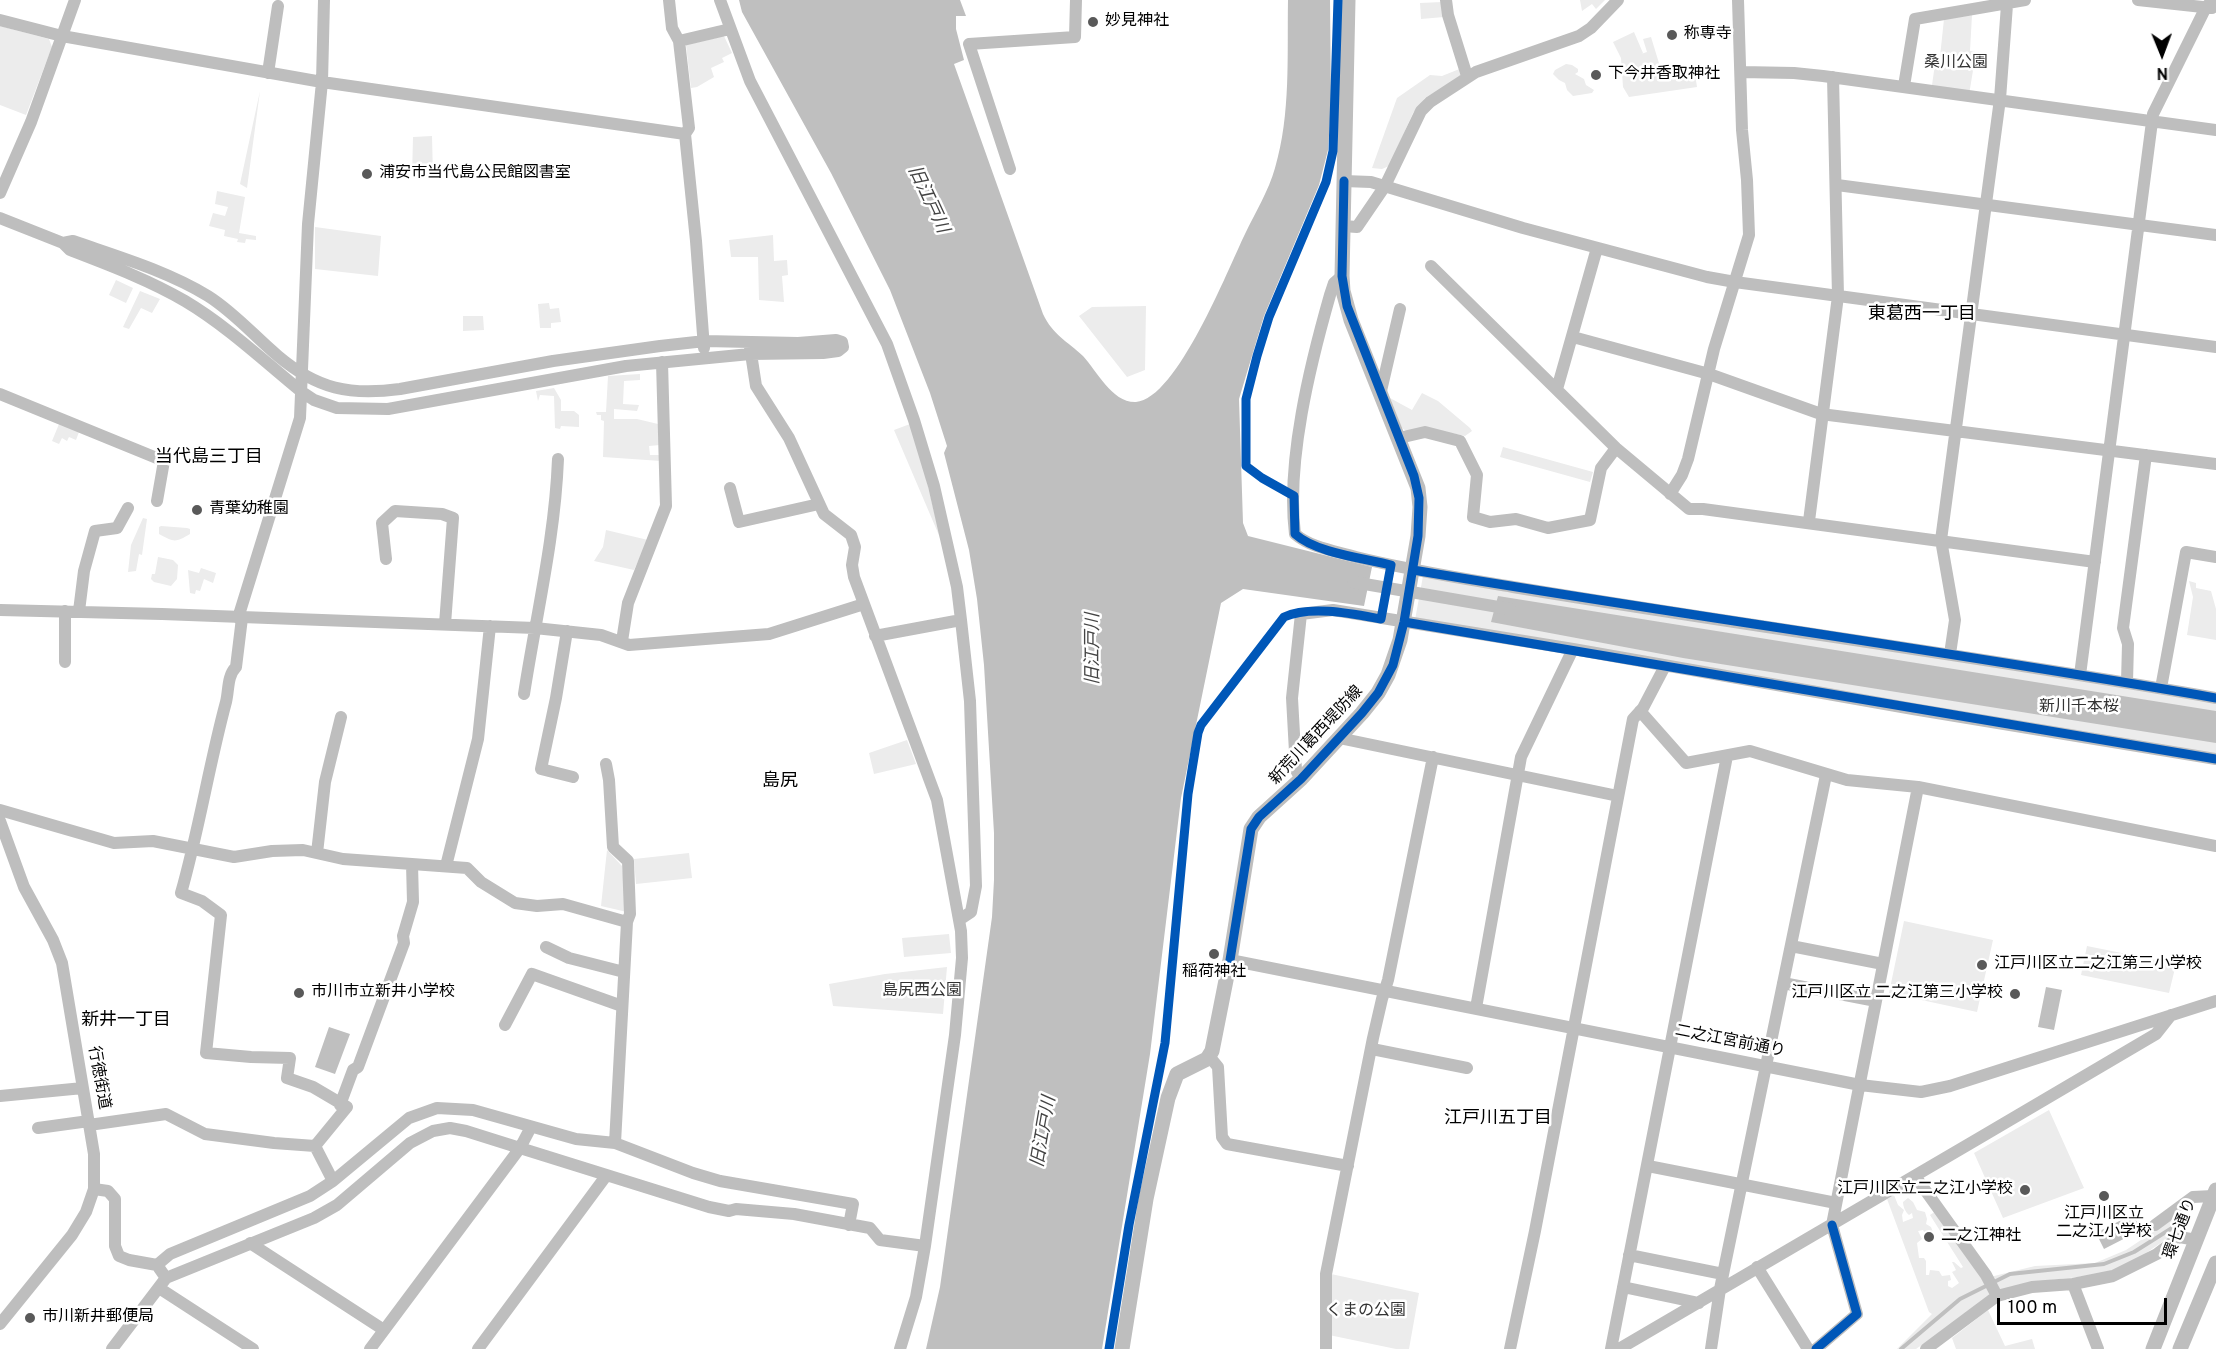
<!DOCTYPE html>
<html>
<head>
<meta charset="utf-8">
<style>
	body { margin:0 }
	#map { position:relative; width:2216px; height:1349px; overflow:hidden; background:#fff; font-family:Overpass,sans-serif }
	canvas { display:block }
	.north { position:absolute; left:2132px; top:24px; width:60px; height:60px; -webkit-text-stroke:4px #fff; paint-order:stroke; rotate:179deg; font-size:16px; font-weight:700; line-height:24px; text-align:center; color:#000 }
	.north::after { content:''; display:block; margin:auto; width:21px; height:27px; background:#000; clip-path:polygon(50% 0,100% 100%,50% 72%,0 100%) }
	.scale { position:absolute; left:1997px; top:1298px; width:170px; height:27px; box-sizing:border-box; border:3px solid #000; border-top:0; padding-left:8px; font-size:18px; line-height:21px; white-space:nowrap; color:#000; -webkit-text-stroke:4px #fff; paint-order:stroke }
</style>
</head>
<body>
<div id="map">
<canvas width="2216" height="1349"></canvas>
<div class="north">N</div>
<div class="scale">100 m</div>
</div>
<script>
const context = document.querySelector('canvas').getContext('2d');
context.lineJoin = 'round';
function fill(path, color) {
  context.fillStyle = color;
  context.fill(path, 'evenodd');
}
function trace(path, color, width, dash) {
  context.strokeStyle = color;
  context.lineWidth = width;
  context.lineCap = dash ? 'butt' : 'round';
  context.setLineDash(dash || []);
  context.stroke(path);
}
function label(font, color, halo, rows, align = 'center') {
  context.font = font + ' Overpass,"Noto Sans JP",sans-serif';
  context.lineWidth = 5;
  context.setLineDash([]);
  context.textBaseline = 'middle';
  context.strokeStyle = halo;
  context.fillStyle = color;
  for (const [text, x, y, turn = 0] of rows) {
    context.save();
    context.translate(x, y);
    context.rotate((+turn || 0) * Math.PI / 180);
    context.textAlign = isNaN(turn) ? turn : align;
    if (halo) context.strokeText(text, 0, 0);
    context.fillText(text, 0, 0);
    context.restore();
  }
}
fill(new Path2D(`
	M1580 0H1605L1596 9 1592 4 1582 11Z
	M1442 2 1444 17 1421 19 1420 3Z
	M1972 15 1970 51 1976 52 1969 95 1932 85 1935 64 1939 66 1944 19Z
	M0 26 49 39 52 47 26 115 0 105Z
	M1634 32 1643 53 1641 54 1647 52 1643 39 1651 37 1662 73 1694 67 1697 87 1629 97 1623 87 1621 58 1613 42Z
	M724 36 732 53 722 58 724 62 711 68 714 77 697 87 691 88 686 45Z
	M1566 64 1572 65 1578 69V72L1575 74 1584 79 1586 85 1594 90 1592 93 1573 96 1567 90 1565 83 1559 80 1553 74 1555 70Z
	M1462 68 1463 75 1425 98 1413 113 1389 166 1382 169 1372 168 1397 98 1430 75 1442 76Z
	M260 91 247 188 240 184Z
	M432 136 433 177H412L413 137Z
	M217 191 245 197 239 233 256 236V240L246 239 245 243 237 242 238 239 224 236 225 230 209 226 213 213 225 216 228 207 215 204Z
	M315 227 381 236 378 276 315 269Z
	M773 235 774 261 787 260 788 275 782 276 784 302 759 300 758 257H731L729 240Z
	M116 280 133 288 126 303 109 295Z
	M140 291 160 299 152 313 141 308 129 329 123 327Z
	M549 303 550 309 559 308 561 322 551 323V328H540L538 304Z
	M1146 306 1145 370 1127 377 1079 316 1092 307Z
	M463 316H483L484 330 463 331Z
	M640 374V380L624 381 623 404 639 405 637 411 614 409V419H637L658 424 660 445 649 446 650 455H661V461L603 457 604 421 601 420V415H597L596 412H606L608 376Z
	M554 388 561 400V411H574L579 415V427L561 426 560 429 555 428 554 396 540 395 538 401 536 391Z
	M1422 393 1438 401 1470 428 1472 431 1465 436 1426 428 1406 431 1402 428 1390 398 1412 410Z
	M59 424 79 432 76 440 69 437 67 441 62 438 59 444 52 441Z
	M910 424 923 466 941 540 894 430Z
	M1503 447 1593 472 1590 482 1500 457Z
	M143 518 147 519 142 555 139 554 136 571 128 572 131 545Z
	M161 526 187 528 190 529V534C175 543 174 542 159 534V527Z
	M606 530 648 540 634 570 594 561 603 547Z
	M158 557 173 560 178 565 177 579 171 586 154 582 151 579 152 574H155Z
	M201 568 216 573 213 583 204 579 200 591 196 590 195 594 190 593 188 570 199 573Z
	M1423 576 2216 702V757L1415 620Z
	M2189 581 2196 583V588L2211 591 2216 609V640L2187 635 2193 597Z
	M907 740 916 764 874 774 869 753Z
	M607 850 622 866 627 912 601 906Z
	M689 853 692 878 636 884 634 859Z
	M1904 921 1993 940 1977 1012 1889 993Z
	M949 934 951 953 904 957 902 938Z
	M2087 946 2176 964 2169 993 2081 975Z
	M947 967 943 1014 833 1006 829 984 885 974Z
	M2049 1110 2084 1188 2003 1218 1974 1153Z
	M1894 1195 1898 1205 1904 1210 1902 1215 1903 1222 1913 1218 1912 1213 1909 1215C1905 1212 1903 1206 1903 1202L1908 1198 1913 1202 1917 1210 1925 1212 1927 1219 1926 1224 1931 1227 1934 1235 1928 1238 1923 1230 1918 1231 1922 1239 1917 1243 1919 1258H1924L1926 1261V1275H1929L1930 1270 1939 1271 1942 1276 1950 1275 1951 1280 1948 1281V1286L1952 1288 1959 1283 1952 1272 1956 1270 1952 1262H1954L1961 1268 1963 1267 1930 1215 1936 1211 1990 1277 2035 1266 2095 1263 2126 1250 2171 1220 2181 1229 2136 1260 2105 1274 2033 1282 1936 1335 1916 1349H1897L1932 1314 1929 1312 1887 1199Z
	M1331 1274 1419 1293 1409 1349H1396L1329 1335Z
	M1988 1310 2005 1346 2032 1339 2035 1349H1956L1952 1338Z`), '#ececec');
fill(new Path2D(`
	M739 0H960L966 16H956V29L964 60 954 64 1043 314C1053 335 1067 341 1083 356 1097 371 1112 403 1136 402 1177 399 1228 269 1245 234 1255 213 1269 190 1275 168 1291 114 1287 55 1288 0H1330L1331 105 1328 150 1319 185 1264 316 1239 399 1243 523 1248 536 1372 567 1364 606 1243 589 1221 603 1181 798 1150 1054 1102 1349H926L940 1287 992 917 994 880V833L984 665 977 599 969 550 944 453 947 446 930 393 890 290 831 173 742 12Z
	M1498 596 2216 711V743L1683 658 1491 622Z
	M2046 987 2062 990 2054 1030 2038 1027Z
	M329 1027 350 1034 335 1074 315 1067Z
	M2133 1214 2141 1230 2104 1249 2096 1233Z`), '#bfbfbf');
trace(new Path2D(`
	M1901 1349 1960 1299 2010 1274 2104 1264 2134 1252 2172 1228`), '#bfbfbf', 4);
trace(new Path2D(`
	M1353 582 1510 609`), '#bfbfbf', 12);
trace(new Path2D(`
	M669 0 672 28 679 41 689 128 685 134 696 241 704 348
	M720 0 750 81 887 344 914 420 934 486 957 587 961 620 970 701 976 886 971 912 959 920
	M1446 0 1448 15 1467 76
	M2138 0 2212 8
	M0 20 62 36 322 82 685 134
	M679 41 730 29
	M1741 72 1794 73 1823 76 2216 130
	M268 73 278 6
	M1904 86 1915 19 2025 0
	M1010 169 969 44 1075 37 1076 0
	M1344 181 1371 182 1523 228 1707 277 1735 282 2216 347
	M1837 185 2216 235
	M0 193 31 122 75 0
	M0 218 63 243 70 250C109 265 149 280 185 301 227 326 264 361 302 392L314 400 337 408 388 409 626 366 750 354 823 353 838 351 843 347 842 342 836 340 798 343 705 341 660 346 553 361 400 389C350 396 317 389 278 356 254 336 235 313 208 296 167 271 119 257 73 241L63 243
	M1343 226 1357 227 1385 186 1421 111 1430 102 1476 72 1579 36 1591 28 1618 0
	M1431 266 1616 448 1689 509H1703L2095 562
	M1342 276 1334 283 1330 295C1310 365 1286 462 1295 534 1311 548 1336 551 1356 557 1408 570 1460 578 1513 587 1747 626 1982 657 2216 698
	M1573 337 1709 374 1821 414 2216 464
	M750 347 756 386 789 438 824 514 851 535 855 547 852 565 854 577 937 800 961 931 962 958 955 1035 925 1246 916 1297 900 1349
	M1557 389 1597 248
	M1381 391 1400 309
	M0 394 164 461 157 501
	M1399 438 1425 432 1460 441 1477 475 1473 517 1490 522 1516 519 1548 528 1590 520 1601 468 1616 448
	M730 488 739 522 819 504
	M1670 494 1682 475 1688 459 1714 349 1749 235 1747 180 1742 130 1738 0
	M1809 521 1838 296 1833 77
	M386 559 382 523 395 511 442 514 453 518 445 624
	M0 610 162 614 535 628 601 635 629 645 769 634 864 604
	M79 611 84 571 95 531 117 528 128 508
	M238 618 300 418 308 224 322 82 324 0
	M242 618 236 667C227 676 229 690 226 702 209 765 199 830 181 893L202 901 221 915 206 1053 251 1057 290 1058 287 1078 313 1087 347 1107 315 1146
	M567 631 556 698 541 769 573 777
	M875 636 961 620
	M622 641 628 603 666 506 662 362
	M1950 654 1955 620 1941 540 2000 99 2007 5
	M65 662V611
	M2080 675 2153 114 2206 7 2213 0
	M2127 682 2128 644 2123 628 2146 455
	M2161 688 2186 552 2216 557
	M524 694C536 616 555 538 558 459
	M1640 711 1686 763 1750 751 1847 780 1918 787 2216 846
	M1339 738 1618 796
	M606 764 609 780 613 847 628 861 630 914 627 922
	M1301 779 1296 770 1292 698 1301 614 1333 610 1573 649 1913 709 2216 759
	M0 810 114 843 153 841 234 857 272 851 303 850 343 859 467 868 481 882 515 903 537 906 563 904 627 922 615 1143 693 1173 720 1181 853 1204 849 1225
	M0 821 24 887 53 940 62 963 94 1154V1189L86 1212 72 1235 0 1324
	M317 853 325 782 341 717
	M446 866 478 739 490 626
	M1791 946 1883 964
	M546 947 569 958 624 972
	M1230 960 1860 1085 1921 1092 1950 1086 2216 1001
	M1783 983 1876 1001
	M1476 1008 1521 757 1573 649
	M505 1025 532 974 622 1006
	M1372 1049 1467 1068
	M1209 1056 1218 1067 1222 1137 1227 1144 1348 1166
	M0 1096 83 1088
	M340 1105 353 1070 358 1067 404 943 403 936 413 902 412 864
	M89 1125 166 1114 205 1134 274 1143 315 1146 333 1181
	M38 1128 89 1121
	M1648 1166 1836 1203
	M1915 1176 1986 1275 1997 1296
	M94 1189 108 1191 115 1199V1246L119 1256 129 1260 157 1265 166 1278 112 1349
	M2155 1225 2193 1197 2213 1196
	M250 1243 384 1330
	M1629 1255 1723 1274
	M157 1265 170 1254 310 1196 333 1181 409 1118 437 1108 473 1110 576 1139 615 1143
	M1757 1267 1808 1349
	M166 1278 314 1218 337 1205 410 1143 433 1131 450 1128 466 1131 520 1148 531 1127
	M2073 1284 2098 1349
	M1623 1287 1699 1303
	M159 1288 253 1349
	M370 1349 520 1148 709 1207 729 1211 736 1209 794 1214 870 1228 880 1240 925 1246
	M478 1349 606 1176
	M1326 1349V1274L1373 1038 1382 999 1388 980 1433 757
	M1510 1349 1535 1231 1633 719 1643 708 1665 666
	M1611 1349 1727 756
	M1619 1349C1799 1245 1977 1139 2156 1034L2171 1015
	M1711 1349 1720 1289 1826 775
	M1816 1349 1857 1314 1832 1225 1918 787
	M1926 1349 1997 1296 2032 1287 2073 1284 2113 1276 2157 1254 2179 1237 2197 1240`), '#bebebe', 12);
trace(new Path2D(`
	M1122 1349 1146 1199 1168 1098 1177 1074 1207 1059 1212 1051 1230 960 1251 829 1259 817 1301 779 1362 713 1378 693 1388 675 1400 640 1418 536 1420 507 1418 488 1351 320 1343 291 1342 276 1348 0
	M2153 1349 2216 1190
	M2180 1349 2216 1263`), '#bebebe', 15);
trace(new Path2D(`
	M1413 570C1680 615 1949 651 2216 698
	M1404 622 2216 759
	M1230 960 1251 829 1259 817 1301 779 1362 713 1378 693 1393 665 1404 622 1418 536 1419 498 1414 476 1347 306 1342 276 1344 181
	M1109 1349 1129 1225 1165 1043 1188 794 1198 733 1201 725 1284 617C1311 605 1353 614 1381 619L1391 565C1363 558 1316 553 1295 534L1294 496 1262 478 1246 466V399L1257 356 1269 317 1326 182 1333 151 1338 0
	M1816 1349 1857 1314 1832 1225`), '#0057b8', 9);
for (const [x, y, r, color] of [
	[1093,22,6,"#595959"],
	[1672,35,6,"#595959"],
	[1596,75,6,"#595959"],
	[367,174,6,"#595959"],
	[197,510,6,"#595959"],
	[1214,954,6,"#595959"],
	[1982,965,6,"#595959"],
	[299,993,6,"#595959"],
	[2015,994,6,"#595959"],
	[2025,1190,6,"#595959"],
	[2104,1196,6,"#595959"],
	[1929,1237,6,"#595959"],
	[30,1318,6,"#595959"]
]) {
  const dot = new Path2D();
  dot.arc(x, y, r, 0, 2 * Math.PI);
  context.fillStyle = color;
  context.fill(dot);
  trace(dot, '#fff', 2);
}
label('16px', '#000', '#fff', [
	["妙見神社",1105,22],
	["称専寺",1684,35],
	["下今井香取神社",1608,75],
	["浦安市当代島公民館図書室",379,174],
	["青葉幼稚園",209,510],
	["江戸川区立二之江第三小学校",1994,965],
	["稲荷神社",1214,973,"center"],
	["市川市立新井小学校",311,993],
	["江戸川区立 二之江第三小学校",2003,994,"right"],
	["江戸川区立二之江小学校",2013,1190,"right"],
	["江戸川区立",2104,1215,"center"],
	["二之江小学校",2104,1233,"center"],
	["二之江神社",1941,1237],
	["市川新井郵便局",42,1318]
], 'left');
label('16px', '#333', '#fff', [
	["桑川公園",1956,64],
	["新川千本桜",2079,708],
	["島尻西公園",922,992],
	["くまの公園",1366,1312]
]);
label('16px', '#000', '#fff', [
	["新荒川葛西堤防線",1317,736,-47],
	["二之江宮前通り",1730,1042,11],
	["行徳街道",98,1078,80],
	["環七通り",2181,1229,-69]
]);
label('italic 18px', '#444', '#fff', [
	["旧江戸川",927,200,65],
	["旧江戸川",1094,649,-90],
	["旧江戸川",1045,1132,-80]
]);
label('18px', '#000', '#fff', [
	["東葛西一丁目",1922,315],
	["当代島三丁目",209,458],
	["島尻",780,782],
	["新井一丁目",126,1021],
	["江戸川五丁目",1498,1119]
]);
</script>
</body>
</html>
